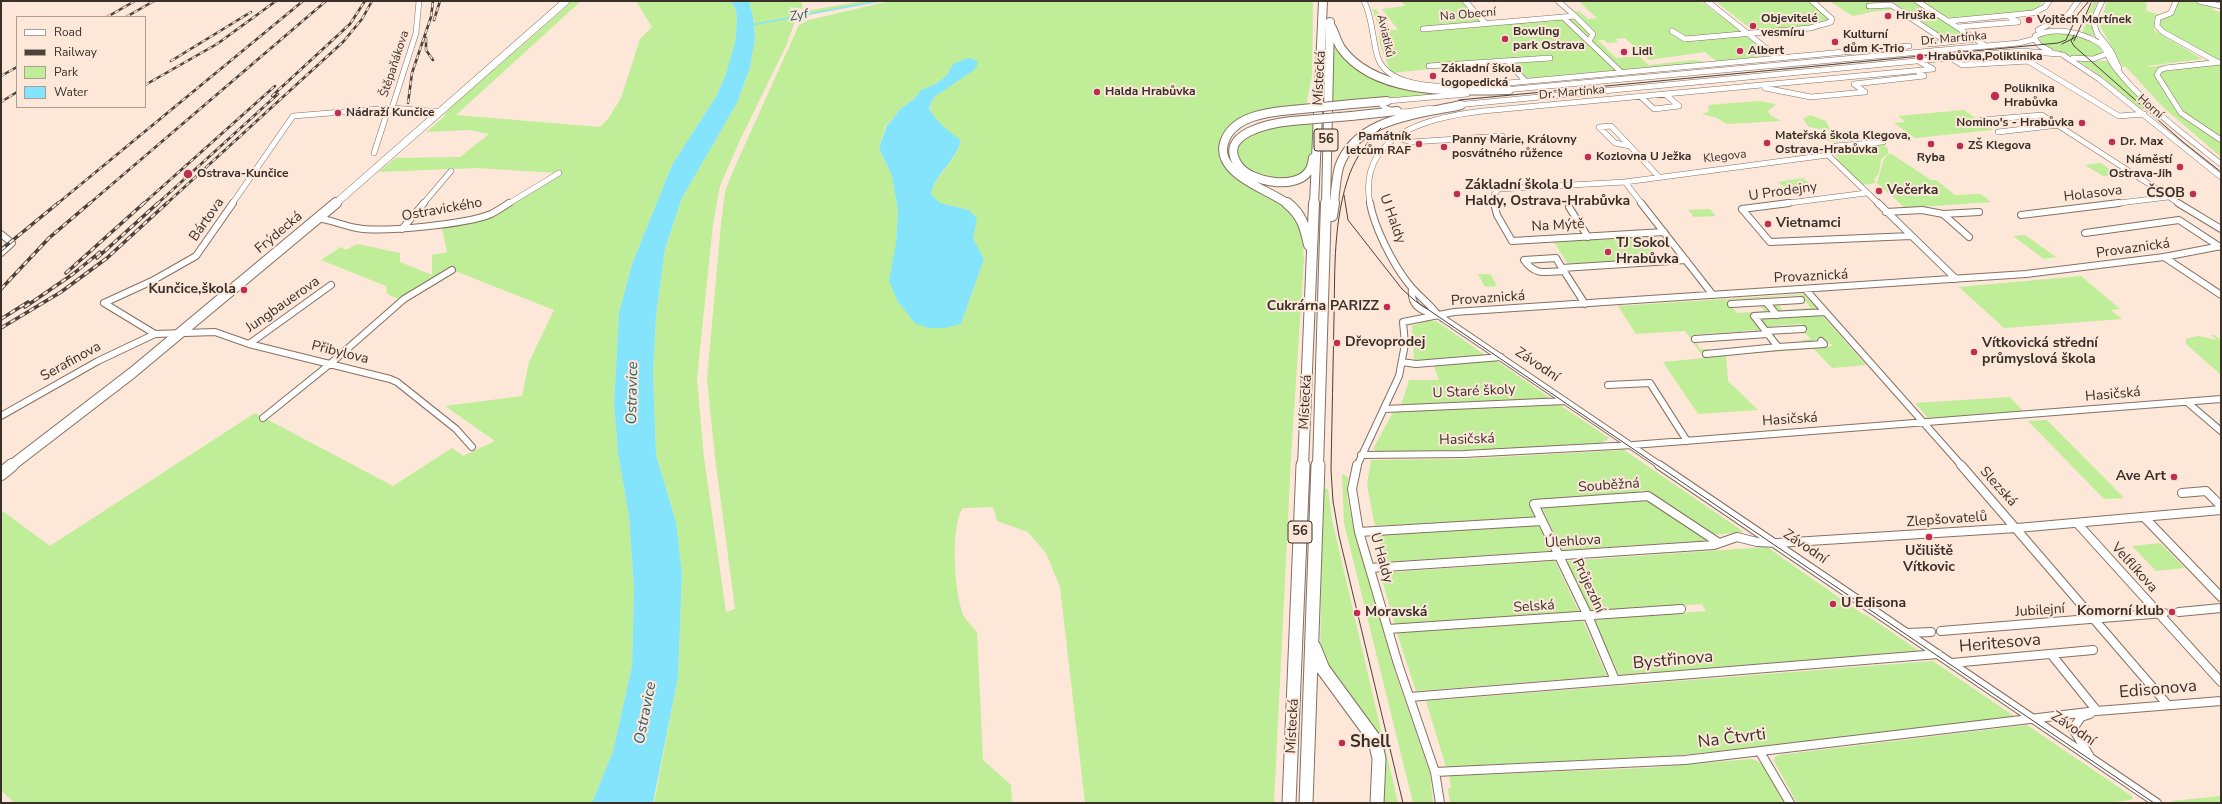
<!DOCTYPE html>
<html>
<head>
<meta charset="utf-8">
<style>
	body { margin:0 }
	#map { position:relative; width:2222px; height:804px; overflow:hidden; background:#fce7d9; font-family:"Nunito Sans",sans-serif }
	canvas { display:block }
	.frame { position:absolute; inset:0; border:2px solid #392f29; pointer-events:none }
	.legend { position:absolute; left:16px; top:16px; width:130px; height:92px; box-sizing:border-box; background:#fce7d9; border:1px solid #ae9d93; margin:0; padding:5px 7px; list-style:none; font-size:12px; color:#392f29 }
	.legend li { display:flex; align-items:center; gap:8px; height:20px }
	.legend b { width:20px; border:1px solid #ae9d93 }
</style>
</head>
<body>
<div id="map">
<canvas width="2222" height="804"></canvas>
<div class="frame"></div>
<ul class="legend">
<li><b style="height:5px;background:#fff"></b>Road</li>
<li><b style="height:5px;background:#4d423b"></b>Railway</li>
<li><b style="height:11px;background:#bfed98"></b>Park</li>
<li><b style="height:11px;background:#83e4fb"></b>Water</li>
</ul>
</div>
<script>
const context = document.querySelector('canvas').getContext('2d');
context.lineJoin = 'round';
function fill(path, color) {
  context.fillStyle = color;
  context.fill(path, 'evenodd');
}
function trace(path, color, width, dash) {
  context.strokeStyle = color;
  context.lineWidth = width;
  context.lineCap = dash ? 'butt' : 'round';
  context.setLineDash(dash || []);
  context.stroke(path);
}
function label(font, color, halo, rows, align = 'center') {
  context.font = font + ' "Nunito Sans",sans-serif';
  context.lineWidth = 4;
  context.setLineDash([]);
  context.textBaseline = 'middle';
  context.strokeStyle = halo;
  context.fillStyle = color;
  for (const [text, x, y, turn = 0] of rows) {
    context.save();
    context.translate(x, y);
    context.rotate((+turn || 0) * Math.PI / 180);
    context.textAlign = isNaN(turn) ? turn : align;
    if (halo) context.strokeText(text, 0, 0);
    context.fillText(text, 0, 0);
    context.restore();
  }
}
fill(new Path2D(`
	M570 1H581L456 115 600 127 608 119 621 98 640 39 652 27 636 1H731L736 10 737 22 735 42 726 74 717 95 672 165 632 264 619 313 614 403 618 453 629 517 634 588 632 666 613 751 592 803H14L1 790V513L4 512 50 546 255 413 393 486 452 448 463 456 495 441 445 406 522 396 529 362 554 310 450 269 400 300 387 294 386 286 321 260 341 247 346 250 357 244 400 253V262L432 275V255L447 252 441 224 491 215 557 173 477 168 378 172 396 158 460 157 489 134 469 130 426 132 446 115 444 114 461 98 566 7Z
	M749 1H801L803 9 790 7 793 12 794 24 786 46 740 140 720 186 713 224 697 378 704 458 726 612 735 609 715 457 707 379 721 224 725 192 733 171 799 25 809 20 890 1H1313L1312 76 1306 106C1288 110 1253 115 1238 122 1227 126 1218 139 1218 150 1219 163 1229 174 1240 181 1258 193 1279 197 1294 215 1303 226 1303 245 1304 259L1291 457 1274 803H1085L1060 587 1046 553 1028 532 997 521 993 507 963 508C950 524 954 599 965 618 968 623 973 627 977 632L983 760 1011 785 1012 803H654L678 677 682 574 676 522 656 455 653 372 656 316 665 249 682 198 737 103 750 68 755 39 753 17ZM953 64 952 84 934 97 929 109C934 121 950 132 961 142 954 163 937 173 931 194L939 203 969 210 973 238 984 259 961 324 916 323 898 302 896 243 898 211 892 176 879 148 886 125 893 119 900 109 914 99 921 90 936 84 947 75Z
	M864 1H885L808 14 805 11Z
	M1401 1H1463L1481 22 1424 27 1419 25 1425 33 1427 31 1579 17 1574 12 1579 11 1588 19 1597 18 1578 1H1701L1717 14H1722L1771 55 1717 62 1705 52 1649 60 1625 38 1615 39 1618 42 1608 43 1604 40H1598L1616 58 1639 56 1649 65 1695 60 1707 62 1532 79 1524 77 1514 65 1515 62 1554 60 1549 55 1448 64 1450 67 1391 73 1380 45 1378 24 1372 9 1379 10H1376L1392 30H1398L1382 9 1405 6Z
	M1715 1H1807L1816 5 1825 17H1829V20L1824 24 1755 32Z
	M1829 1H1889L1882 2 1895 9 1871 12 1853 16Z
	M1891 1H1914L1964 32 1967 37 1947 39Z
	M1920 1H2043L2038 8 2030 11 1953 19 1946 17Z
	M2094 1H2098L2090 21 2095 36 2082 33 2089 17 2086 16Z
	M2107 1H2138L2147 3 2146 11 2161 15 2154 19V30L2202 59 2147 66 2149 67 2209 60 2219 61 2167 32 2160 27 2161 19 2174 13 2178 1H2191L2221 7V9L2213 8 2212 10 2221 12V157L2163 107 2126 67H2123L2100 26Z
	M1330 21 1350 59 1392 80 1509 90 1328 106Z
	M2048 33C2062 33 2099 36 2102 52 2090 64 2049 53 2039 41L2040 37Z
	M2079 61H2107L2134 92 2195 145H2192L2150 110 2141 109 2098 74Z
	M1759 101 1776 104 1768 111 1770 115 1781 121 1727 124 1717 118 1702 114 1709 111 1708 105Z
	M1964 110 1993 130 1915 138 1894 123 1905 122 1898 116Z
	M1810 115 1826 121 1831 131 1809 127 1803 119Z
	M1318 119 1311 167 1289 181 1248 173 1234 151 1247 133Z
	M1819 132 1839 135 1843 141C1834 142 1827 143 1820 136Z
	M1883 143 1888 149V154L1881 159 1879 173 1874 179 1876 183 1862 185 1836 160 1838 159 1834 151 1836 148Z
	M1890 153 1931 180H1936L1955 195 1981 194 1991 202 1905 208 1877 183 1884 159Z
	M2101 163 2118 175 2103 176 2085 165Z
	M1803 178 1811 185 1786 188 1778 182Z
	M1710 209 1716 216 1694 217 1688 210Z
	M2025 235 2056 257 2044 259 2013 236Z
	M1649 237 1657 247 1652 248 1659 258 1568 264 1554 242Z
	M1478 274H1490L1497 286 1485 287Z
	M2081 276 2120 309 2111 310 2122 319 2004 328 1959 287Z
	M1803 294 1818 309 1780 313 1771 304 1778 303 1782 310 1811 308 1800 295 1726 300 1737 313 1765 311 1759 304 1766 305 1772 313 1752 316 1753 322 1762 331V333H1757L1755 330 1741 331 1743 334H1740L1738 332 1718 333 1719 336 1715 333 1704 334 1706 337H1704L1702 334 1691 335 1700 349H1710L1712 351 1701 352 1703 355C1709 355 1713 357 1718 357L1719 354 1833 346 1832 344 1825 343 1820 338H1817L1819 342 1804 343 1802 340 1811 339 1804 332H1808L1802 324 1772 326 1773 329H1767L1757 318 1820 313 1866 365 1832 368 1814 349 1728 355 1726 357 1728 381 1758 410 1698 414 1663 362 1704 358 1685 331 1636 334 1618 306Z
	M1426 321H1436L1488 357 1414 362 1412 326Z
	M2211 335H2214L2221 340V375L2186 344V339L2198 336 2217 340Z
	M1495 360 1550 398 1401 405 1409 380H1439L1433 364Z
	M2010 397 2023 411 1928 418 1915 403Z
	M1557 403 1609 438 1602 443C1526 448 1450 452 1375 451L1373 449 1393 412Z
	M2047 420 2124 498 2104 499 2028 421Z
	M1624 450 1744 532 1710 535 1643 490H1640L1642 493 1634 495 1529 502 1536 517 1375 526 1367 485 1371 460 1465 459Z
	M1342 474 1348 477 1347 496 1353 525 1395 672 1430 773 1433 803H1413L1344 523Z
	M1323 488 1328 489 1332 520 1398 803H1383L1385 763 1320 656Z
	M1644 499 1653 502 1705 538V541L1562 550 1542 508 1543 506Z
	M1538 524 1551 551 1384 562 1377 534Z
	M2160 543 2185 568 2156 571 2132 546Z
	M1767 547 1861 613 1868 616 1919 651 1619 675 1594 620 1706 611 1702 604 1590 611 1566 561Z
	M1555 561 1579 612 1395 625 1380 573Z
	M1583 621 1607 676 1416 691 1397 633Z
	M1933 661 2014 716 1897 732 1681 755 1446 767 1426 701Z
	M2027 725 2133 797 2131 800 2104 803H1797L1774 761 1775 757 1779 755Z
	M1751 759C1768 761 1776 790 1784 803H1450L1448 788H1451L1449 776 1646 768Z
	M2221 796V803H2175L2172 801Z`), '#bfed98');
fill(new Path2D(`
	M731 1H749L753 17 755 39 750 68 737 103 682 198 665 249 656 316 653 372 656 455 676 522 682 574 678 677 653 803H592L613 751 632 666 634 588 629 517 618 453 614 403 619 313 632 264 672 165 717 95 726 74 735 42 737 22 736 10Z
	M968 58 976 60 978 64 974 70 934 97 929 108C934 120 950 132 961 141 954 163 936 173 931 194L940 203 969 210 977 219 973 238 984 259 961 324 945 328H928L915 323 898 302 889 281 896 243 898 211 892 176 879 148 887 125 893 119 900 109 914 99 921 90 936 84 947 75 953 64Z`), '#83e4fb');
trace(new Path2D(`
	M751 25 879 1`), '#83e4fb', 1.5);
trace(new Path2D(`
	M2164 613 2179 612`), '#d5c2b6', 8, [8, 4]);
const minorFar2 = new Path2D(`
	M1364 1C1373 19 1372 39 1378 58 1389 90 1449 87 1476 86L1909 46
	M1465 1 1485 23
	M1707 1 1777 57
	M1917 1 1986 46
	M2176 1 2171 13 2158 18 2157 26 2163 32 2217 62
	M2199 1 2221 6
	M1869 6 1891 5 1947 42
	M2068 15 2078 1
	M1575 16 1593 34 1589 41
	M1563 17 1621 72
	M1949 21 2033 13 2045 7 2049 1
	M1958 27 2018 22 2008 16
	M1423 29 1575 16 1558 1
	M2038 30 2071 13
	M1672 31 1685 39 1810 28 1831 22 1832 19 1812 1
	M2097 33 2111 51 2119 68
	M2098 36 2093 21 2102 1
	M2035 39V36C2054 26 2081 32 2099 43 2107 48 2107 55 2112 63 2119 73 2127 82 2136 91 2161 118 2192 141 2221 164
	M2035 39 2039 45 2050 51
	M1930 44 1976 39
	M2063 55 2099 79 2221 177
	M1951 58 1962 65 2028 61 2119 116 2144 114
	M2073 58 2093 59 2106 54
	M1508 61 1525 81
	M2221 62 2166 68 2160 70 2157 75 2181 113 2221 140
	M1429 66 1550 58
	M1765 88 1811 97 1865 92 1854 84 1924 76 1917 71
	M1504 90 2019 43 2035 39
	M1640 96 1654 109 1679 106 1665 94
	M1456 105 2021 51 2059 54
	M1431 108C1417 110 1393 117 1382 105L1387 101 1467 94
	M1982 120 2042 115 2180 204
	M1611 126 1630 146 1615 143 1599 127Z
	M1998 132 2059 125
	M1395 137 1412 142 1502 136
	M1630 146 1659 177
	M374 153 387 113 392 108 416 33 419 1
	M1828 155 1879 204
	M1828 155 1831 148 1836 146 1883 142
	M1625 182 1642 204
	M232 204 293 116 392 108 441 112
	M423 204 451 171
	M508 204 559 173
	M1370 204C1357 134 1430 117 1483 111L1933 69 1920 62
	M1494 204V195L1498 189 1625 182 1828 155
	M1781 204 1866 193
	M2111 204 2168 197`);
const minorFar1 = new Path2D(`
	M1370 203C1374 227 1393 264 1408 283 1417 295 1429 303 1438 315L1661 466
	M1494 203 1497 215 1512 241 1664 232
	M1641 203 1713 295
	M1878 203 1956 279
	M2178 203 2221 229
	M1569 207 1588 237
	M1742 209 1770 242 1911 236
	M1742 209 1789 203
	M1886 212 1922 210 1943 214 1969 237
	M1943 214 1979 212
	M2021 215 2119 203
	M318 218C331 220 344 226 357 228 382 233 467 224 491 214 497 211 503 207 509 203
	M402 229 424 203
	M2085 233 2179 220 2220 247
	M1 234 12 243 1 253
	M2164 257 2221 295
	M1562 268 1585 304
	M1564 271C1546 272 1535 276 1524 260L1556 258 1562 268 1686 260
	M1412 289C1410 305 1420 311 1434 314
	M1806 290 1962 466
	M104 303 152 281 196 256 233 203
	M104 303 155 334 215 332 249 344 390 379 397 382 456 429 472 447
	M1731 304 1766 302
	M1777 315 1766 302 1801 300
	M1766 331 1803 329
	M1695 339 1768 334 1754 316 1825 312
	M249 344 331 285
	M1778 347 1824 344 1821 341
	M1706 354 1778 347 1768 334
	M1402 362 1416 364 1501 357
	M1608 385 1650 383 1687 441
	M2187 402 2221 431
	M1385 409 1565 401
	M1 416 98 361 155 334
	M263 418 330 364 404 299 452 270
	M1361 455 1464 454 1633 445 2221 399
	M1357 466 1399 376 1405 344 1403 322 1454 312 2026 274 2164 257 2221 246`);
const minor = new Path2D(`
	M1357 465 1352 489 1359 532 1398 664 1435 772 1440 803
	M1659 465 2157 803
	M1961 465 2167 704
	M2182 493 2206 491 2221 506
	M2144 517 2221 597
	M2077 523 2221 682
	M1359 532 1542 521
	M1370 568 1714 545 1737 537 1757 542 1777 543 2017 528 2221 510
	M2179 612 2221 608
	M1388 629 1681 609
	M1941 631 2164 613
	M1907 633 1931 632
	M2051 654 2097 711
	M1952 663 2093 650
	M1615 680 1588 616 1534 504 1648 496 1719 543
	M1410 697 1938 654
	M1760 752 1790 803
	M2089 755 2073 729 2081 717 2090 714
	M1435 772 1685 760 2097 711 2221 701`);
const secondaryFar2 = new Path2D(`
	M335 204 566 1`);
const secondaryFar1 = new Path2D(`
	M11 466 132 373 336 203`);
const secondary = new Path2D(`
	M1 474 12 465`);
const trunkFar2 = new Path2D(`
	M1332 28C1335 34 1337 42 1341 48 1375 96 1456 91 1509 90
	M1352 104 1387 101
	M1351 116 1397 111
	M1292 121C1272 123 1215 133 1239 166 1251 182 1295 190 1308 172 1312 168 1312 163 1313 158
	M1288 204C1271 192 1248 185 1233 170 1225 162 1221 154 1224 143 1232 116 1268 112 1292 110
	M1314 204 1323 1
	M1326 204 1330 22
	M1334 204C1335 192 1336 179 1339 167 1356 118 1417 115 1461 105`);
const trunkFar1 = new Path2D(`
	M1287 203C1302 215 1305 227 1309 245
	M1332 216 1334 203
	M1303 466 1314 203
	M1318 466 1326 203`);
const trunk = new Path2D(`
	M1314 647 1323 669 1375 740 1379 759 1377 803
	M1289 803 1303 465
	M1306 803 1318 465`);
trace(minorFar2, '#867061', 6);
trace(minorFar1, '#867061', 8);
trace(minor, '#867061', 10);
trace(secondaryFar2, '#867061', 8);
trace(secondaryFar1, '#867061', 12);
trace(secondary, '#867061', 14);
trace(trunkFar2, '#867061', 10);
trace(trunkFar1, '#867061', 12);
trace(trunk, '#867061', 15);
trace(minorFar2, '#fff', 5);
trace(minorFar1, '#fff', 6);
trace(minor, '#fff', 8);
trace(secondaryFar2, '#fff', 7);
trace(secondaryFar1, '#fff', 10);
trace(secondary, '#fff', 12);
trace(trunkFar2, '#fff', 8);
trace(trunkFar1, '#fff', 10);
trace(trunk, '#fff', 13);
trace(new Path2D(`
	M2074 35 2071 41 2074 46 2183 142 2221 172
	M2074 41 2091 3
	M2062 44 2076 37
	M1459 100 2058 43 2066 40 2078 14 2089 1
	M1381 128C1368 141 1357 155 1350 173 1333 219 1335 269 1334 318 1333 368 1332 419 1331 470L1333 501 1339 536 1403 803
	M1344 195 1348 220 1402 289 1414 300 2154 803`), '#4d423b', 1);
const railFar1 = new Path2D(`
	M107 17 135 1
	M126 17 154 1
	M434 20 440 1
	M426 38V50L433 60
	M171 61 251 12
	M1 76 17 67
	M145 85 217 44 276 1
	M272 96 350 24 365 1
	M1 102 17 92
	M408 103 412 73 431 17 433 1
	M57 204 303 1
	M89 204 326 1
	M143 204 275 86
	M157 204 278 94
	M166 204 343 42 362 19 372 1`);
const rail = new Path2D(`
	M1 250 58 203
	M97 258 158 203
	M66 273 144 203
	M1 289 49 238 90 203
	M25 307 73 274 100 252
	M1 319 28 302
	M1 328 61 292 107 258 167 203`);
trace(railFar1, '#4d423b', 2.5);
trace(rail, '#4d423b', 3.5);
trace(railFar1, '#fce7d9', 1.5, [4.5]);
trace(rail, '#fce7d9', 2, [5.5]);
const trunkBridge = new Path2D(`
	M1292 110 1352 104
	M1292 121 1351 116`);
trace(trunkBridge, '#867061', 10, []);
trace(trunkBridge, '#fff', 8);
for (const [x, y, r, color] of [
	[1888,16,4,"#be2e51"],
	[2029,20,4,"#be2e51"],
	[1753,26,4,"#be2e51"],
	[1505,39,4,"#be2e51"],
	[1835,42,4,"#be2e51"],
	[1740,51,4,"#be2e51"],
	[1624,52,4,"#be2e51"],
	[1920,57,4,"#be2e51"],
	[1433,76,4,"#be2e51"],
	[1097,92,4,"#be2e51"],
	[1995,96,5,"#be2e51"],
	[338,113,4,"#be2e51"],
	[2082,123,4,"#be2e51"],
	[2112,142,4,"#be2e51"],
	[1767,143,4,"#be2e51"],
	[1419,144,4,"#be2e51"],
	[1931,144,4,"#be2e51"],
	[1960,146,4,"#be2e51"],
	[1444,147,4,"#be2e51"],
	[1588,157,4,"#be2e51"],
	[2180,167,4,"#be2e51"],
	[188,174,5,"#be2e51"],
	[1879,191,4,"#be2e51"],
	[1457,194,4,"#be2e51"],
	[2193,194,4,"#be2e51"],
	[1768,224,4,"#be2e51"],
	[1608,252,4,"#be2e51"],
	[244,290,4,"#be2e51"],
	[1387,307,4,"#be2e51"],
	[1337,343,4,"#be2e51"],
	[1974,352,4,"#be2e51"],
	[2174,477,4,"#be2e51"],
	[1929,537,4,"#be2e51"],
	[1833,604,4,"#be2e51"],
	[2172,612,4,"#be2e51"],
	[1357,613,4,"#be2e51"],
	[1342,743,4,"#be2e51"]
]) {
  const dot = new Path2D();
  dot.arc(x, y, r, 0, 2 * Math.PI);
  context.fillStyle = color;
  context.fill(dot);
  trace(dot, '#fce7d9', 1.5);
}
label('12px', '#392f29', '#fce7d9', [
	["Na Obecní",1468,15,-5],
	["Aviatiků",1385,36,77],
	["Dr. Martínka",1954,39,-5],
	["Štěpaňákova",395,64,-72],
	["Dr. Martínka",1572,93,-5],
	["Horní",2150,107,41],
	["Klegova",1725,157,-7]
]);
label('bold 12px', '#392f29', '#fce7d9', [
	["Hruška",1896,16],
	["Objevitelé",1761,19],
	["vesmíru",1761,33],
	["Vojtěch Martínek",2037,20],
	["Bowling",1513,32],
	["park Ostrava",1513,46],
	["Kulturní",1843,35],
	["dům K-Trio",1843,49],
	["Albert",1748,51],
	["Lidl",1632,52],
	["Hrabůvka,Poliklinika",1928,57],
	["Základní škola",1441,69],
	["logopedická",1441,83],
	["Poliknika",2004,89],
	["Hrabůvka",2004,103],
	["Halda Hrabůvka",1105,92],
	["Nádraží Kunčice",346,113],
	["Nomino's - Hrabůvka",2074,123,"right"],
	["Mateřská škola Klegova,",1775,136],
	["Ostrava-Hrabůvka",1775,150],
	["Památník",1411,137,"right"],
	["letcům RAF",1411,151,"right"],
	["Panny Marie, Královny",1452,140],
	["posvátného růžence",1452,154],
	["Dr. Max",2120,142],
	["ZŠ Klegova",1968,146],
	["Kozlovna U Ježka",1596,157],
	["Ryba",1931,158,"center"],
	["Náměstí",2172,160,"right"],
	["Ostrava-Jih",2172,174,"right"],
	["Ostrava-Kunčice",197,174]
], 'left');
label('italic 13px', '#275e6a', '#fce7d9', [
	["Zyf",799,16,-11]
]);
for (const [x, y, w] of [
	[1326,140,24],
	[1300,532,24]
]) {
  const box = new Path2D();
  box.roundRect(x - w / 2, y - 11, w, 22, 3);
  context.fillStyle = '#fce7d9';
  context.fill(box);
  trace(box, '#392f29', 1);
}
label('bold 13px', '#392f29', null, [
	["56",1326,140],
	["56",1300,532]
]);
label('14px', '#392f29', '#fce7d9', [
	["Místecká",1320,78,-87],
	["U Prodejny",1783,192,-8],
	["Holasova",2093,194,-7],
	["Ostravického",442,210,-10],
	["U Haldy",1392,219,70],
	["Bártova",207,220,-55],
	["Na Mýtě",1558,226,-3],
	["Frýdecká",279,233,-40],
	["Provaznická",2133,249,-8],
	["Provaznická",1811,277,-3],
	["Provaznická",1488,299,-4],
	["Jungbauerova",283,305,-35],
	["Přibylova",340,353,14],
	["Serafinova",71,362,-29],
	["Závodní",1537,365,34],
	["U Staré školy",1474,392,-3],
	["Hasičská",2113,395,-5],
	["Místecká",1306,402,-87],
	["Hasičská",1790,420,-4],
	["Hasičská",1467,440,-2],
	["Souběžná",1609,486,-4],
	["Slezská",1998,487,48],
	["Zlepšovatelů",1947,520,-4],
	["Úlehlova",1573,542,-4],
	["Závodní",1805,547,34],
	["U Haldy",1381,558,74],
	["Velflíkova",2134,568,48],
	["Průjezdní",1588,586,65],
	["Selská",1534,607,-4],
	["Jubilejní",2040,611,-4],
	["Místecká",1293,726,-87],
	["Závodní",2073,729,34]
]);
label('bold 14px', '#392f29', '#fce7d9', [
	["Základní škola U",1465,186],
	["Haldy, Ostrava-Hrabůvka",1465,202],
	["Večerka",1887,191],
	["ČSOB",2185,194,"right"],
	["Vietnamci",1776,224],
	["TJ Sokol",1616,244],
	["Hrabůvka",1616,260],
	["Kunčice,škola",236,290,"right"],
	["Cukrárna PARIZZ",1379,307,"right"],
	["Dřevoprodej",1345,343],
	["Vítkovická střední",1982,344],
	["průmyslová škola",1982,360],
	["Ave Art",2166,477,"right"],
	["Učiliště",1929,552,"center"],
	["Vítkovic",1929,568,"center"],
	["U Edisona",1841,604],
	["Komorní klub",2164,612,"right"],
	["Moravská",1365,613]
], 'left');
label('italic 15px', '#275e6a', '#fce7d9', [
	["Ostravice",633,393,-89],
	["Ostravice",646,713,-79]
]);
label('17px', '#392f29', '#fce7d9', [
	["Heritesova",2000,644,-5],
	["Bystřinova",1673,661,-5],
	["Edisonova",2158,690,-5],
	["Na Čtvrti",1732,739,-7]
]);
label('bold 17px', '#392f29', '#fce7d9', [
	["Shell",1350,743]
], 'left');
</script>
</body>
</html>
